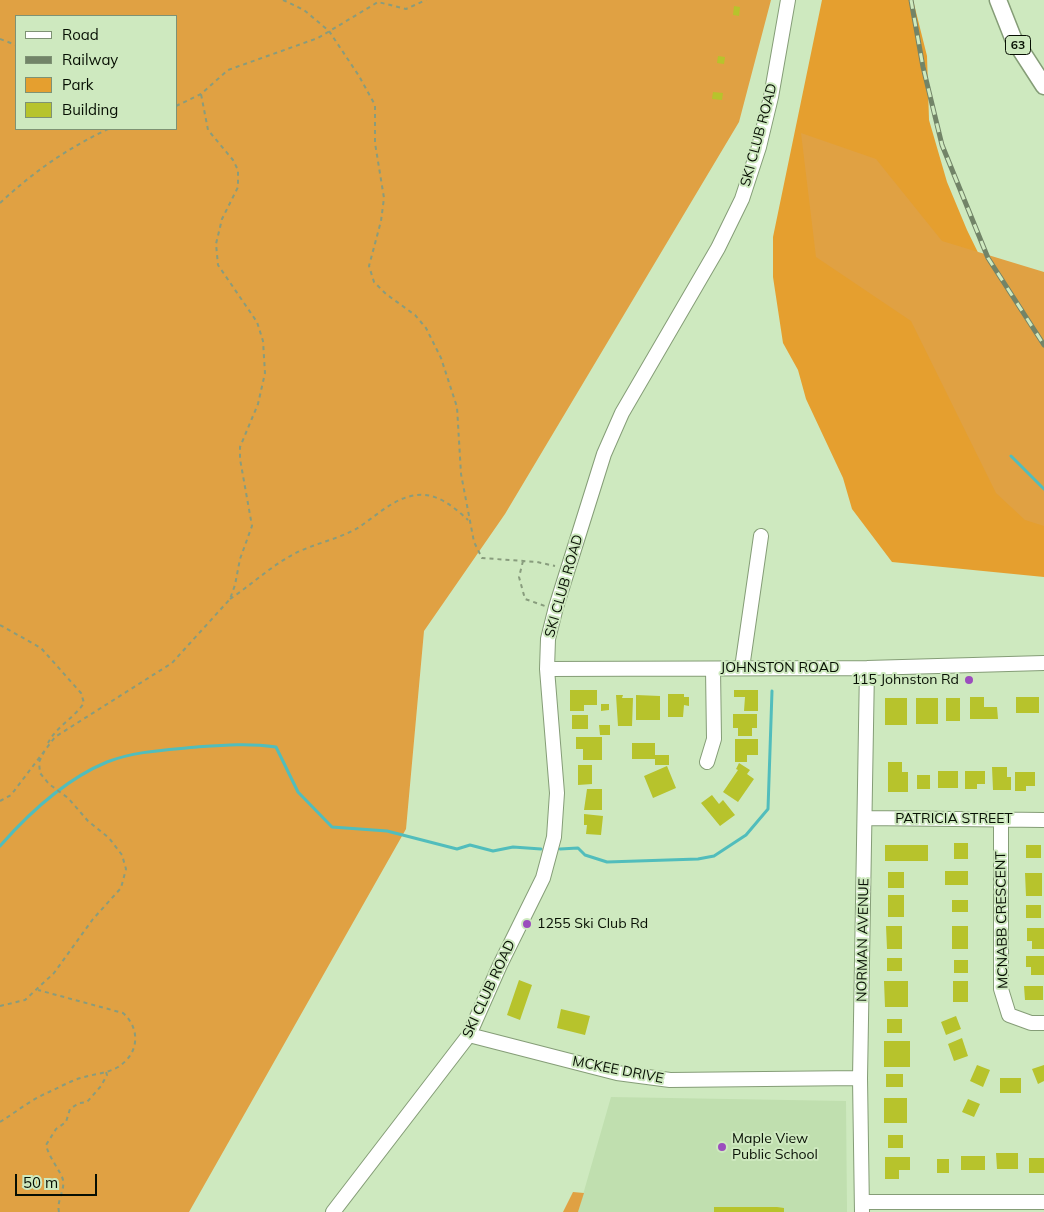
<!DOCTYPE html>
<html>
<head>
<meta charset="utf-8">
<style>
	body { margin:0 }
	#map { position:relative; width:1044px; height:1212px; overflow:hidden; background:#cee9bf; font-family:Mulish,sans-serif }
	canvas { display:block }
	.legend { position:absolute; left:15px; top:15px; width:162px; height:115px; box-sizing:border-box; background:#cee9bf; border:1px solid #7e9274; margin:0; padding:6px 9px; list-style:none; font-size:15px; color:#070f03 }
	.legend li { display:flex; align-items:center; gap:10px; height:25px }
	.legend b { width:25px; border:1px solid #7e9274 }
	.scale { position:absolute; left:15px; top:1174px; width:82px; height:22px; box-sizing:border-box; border:2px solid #070f03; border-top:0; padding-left:6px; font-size:15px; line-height:18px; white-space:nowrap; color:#070f03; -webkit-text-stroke:4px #cee9bf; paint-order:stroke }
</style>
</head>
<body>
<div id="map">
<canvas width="1044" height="1212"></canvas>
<ul class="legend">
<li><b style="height:6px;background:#fff"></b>Road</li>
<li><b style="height:6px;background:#728468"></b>Railway</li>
<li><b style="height:14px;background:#e59f2f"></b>Park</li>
<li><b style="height:14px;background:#b7c32c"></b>Building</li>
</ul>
<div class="scale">50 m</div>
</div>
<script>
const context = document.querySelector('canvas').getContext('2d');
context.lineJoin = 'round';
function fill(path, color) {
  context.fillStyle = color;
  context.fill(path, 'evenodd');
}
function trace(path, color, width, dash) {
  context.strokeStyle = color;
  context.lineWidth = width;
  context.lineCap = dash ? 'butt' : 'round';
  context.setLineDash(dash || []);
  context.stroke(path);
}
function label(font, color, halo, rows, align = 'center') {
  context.font = font + ' Mulish,sans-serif';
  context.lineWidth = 4;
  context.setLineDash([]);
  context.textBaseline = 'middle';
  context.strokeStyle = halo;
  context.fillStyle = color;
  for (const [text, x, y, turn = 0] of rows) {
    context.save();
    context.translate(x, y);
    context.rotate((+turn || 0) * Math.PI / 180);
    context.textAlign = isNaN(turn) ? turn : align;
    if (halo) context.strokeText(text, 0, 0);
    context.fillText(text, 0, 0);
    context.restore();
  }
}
fill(new Path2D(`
	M611 1097 846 1101 847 1212H578Z`), '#c0dfaf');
fill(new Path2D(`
	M822 0H913L927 56 929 120 947 182 967 230 1031 361 1044 372V577L892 562 852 509 843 478 806 399 798 370 783 343 773 277V237Z`), '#e59f2f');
fill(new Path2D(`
	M0 0H771L739 122 505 514 424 631 406 829 189 1212H0ZM16 16H176V129H16Z
	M801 133 876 159 942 241 1044 272V526L1025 520 996 493 911 321 816 257Z
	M573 1192 584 1193 578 1212H563Z`), '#e0a143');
trace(new Path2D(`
	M1011 456 1044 489
	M0 846C29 813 66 779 107 762 135 751 167 750 197 747 224 745 249 743 276 747L298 792 332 827 387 831 457 849 470 845 493 851 513 847 541 849
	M560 849 578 848 585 855 607 862 698 859 714 856 746 835 768 809 772 691`), '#51bdbc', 3);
fill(new Path2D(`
	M734 6 740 7 739 16 733 15Z
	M718 56 725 57 724 64 717 63Z
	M713 92 723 93 722 100 712 99Z
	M570 690H597V705H584V711H570Z
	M734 690H758V711H744L745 697H734Z
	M668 694H684V697H689V706L684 705 683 717H668Z
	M616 695H623L622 698H633L632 726H618Z
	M636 695 660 696V720H636Z
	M970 697H984V707H997L998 719H970Z
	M1016 697H1039V713H1016Z
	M885 698H907V725H885Z
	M916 698H938V724H916Z
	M946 698H960V721H946Z
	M601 704H609V710L601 711Z
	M733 714H757V728H752V736H738V728H733Z
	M572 715H588V729H572Z
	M599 725H610V735H600Z
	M576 737H602V760H583V749H576Z
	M735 739H758V755H747V762H735Z
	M632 743H655V755H669V765H655V759H632Z
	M888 762H902V772H908V792H888Z
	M739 763 750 770 747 774 754 779 738 802 723 792 738 770 736 769Z
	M578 765H592V784L578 785Z
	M667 766 676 788 653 798 644 776Z
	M992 767H1007V777H1011V790H993Z
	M938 771H958V788H938Z
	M965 771H985V784H977V789H965Z
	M1015 772H1035V786H1026V791H1015Z
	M917 775H930V789H917Z
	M587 789H602V810H584Z
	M712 795 719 804 723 800 735 815 720 826 701 803Z
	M584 814 603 816 601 835 586 834 587 825H584Z
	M954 843H968V859H954Z
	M885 845H928V861H885Z
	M1026 845H1041V858H1026Z
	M945 871H968V885H945Z
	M888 872H904V888H888Z
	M1025 873H1042V896H1026Z
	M888 895H904V917H888Z
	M952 900H968V912H952Z
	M1026 905H1041V918H1026Z
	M886 926H902V949H887Z
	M952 926H968V949H952Z
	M1027 928H1044V949H1032V941H1027Z
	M1026 956H1044V975H1031V967H1026Z
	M887 958H902V971H887Z
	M954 960H968V973H954Z
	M519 980 532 985 520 1020 507 1015Z
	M884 981H908V1007H885Z
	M953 981H968V1002H953Z
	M1024 986H1043V1000H1025Z
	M561 1009 590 1016 585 1035 557 1028Z
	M956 1016 961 1029 946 1035 941 1022Z
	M887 1019H902V1033H887Z
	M962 1038 968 1056 954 1061 948 1044Z
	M884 1041H910V1067H884Z
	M977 1065 990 1070 983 1087 970 1081Z
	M1044 1065V1081L1038 1084 1032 1069Z
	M886 1074H903V1087H886Z
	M1000 1078H1021V1093H1000Z
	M884 1098H907V1123H884Z
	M968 1099 980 1104 974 1117 962 1112Z
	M888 1135H903V1148H888Z
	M996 1153H1018V1169H997Z
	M961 1156H985V1170H961Z
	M885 1157H910V1170H899V1179H885Z
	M1029 1158H1044V1173H1029Z
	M937 1159H949V1173H937Z
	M714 1207H777L784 1208V1212H714Z`), '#b7c32c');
const minor = new Path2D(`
	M742 668 761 536
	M547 669 867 668 1044 663
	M707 762 714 739 713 669
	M865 818 1044 820
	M1001 819V989L1009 1015 1031 1023H1044
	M469 1035 617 1073 670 1080 860 1078
	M862 1202H1044
	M333 1212 469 1035 500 965 543 878 554 837 557 793 547 669 548 639 556 607 604 454 622 413 718 248 742 199 759 147 771 97 788 0
	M862 1212 860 1078 867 668`);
const major = new Path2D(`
	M998 0 1013 38 1044 86`);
trace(minor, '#859d77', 16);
trace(major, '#859d77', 19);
trace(new Path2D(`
	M283 0 304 10 329 31 359 76 375 105V143L384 198 381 221 369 266 374 282 386 294 415 315 426 328 441 358 457 407 461 474 474 542 482 558 537 562 555 566
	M0 39 16 45
	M176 106 201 94 228 70 318 38 378 2 406 9 426 0
	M0 203C33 172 68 148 108 129
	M523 561 519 577 525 599 545 606
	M230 599C251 585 270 567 292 555 312 544 336 540 356 529 374 518 390 501 411 496 434 490 453 506 468 520
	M0 625 41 648 81 693 84 703C74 718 56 727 48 743
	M0 801 11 795 55 737 172 663 230 599 235 585 240 559 252 526 240 459V447L258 404 265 373 263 341 257 322 218 265 216 244 222 219 238 187V170L233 160 208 130 201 94
	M0 1006 25 1000 54 973 93 919 121 888 126 869 122 855 109 838 88 821 68 798 49 784 40 773 39 762 45 750
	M0 1122C16 1112 32 1099 49 1092 60 1087 72 1080 84 1077 95 1074 108 1073 118 1067 139 1054 141 1029 123 1013L38 990
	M59 1212C56 1200 67 1188 62 1177 57 1166 49 1157 46 1145L56 1129 66 1122 70 1109 79 1103 87 1102 101 1086 107 1075 106 1072`), '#889c7d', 2, [4, 4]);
trace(minor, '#fff', 14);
trace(major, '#fff', 16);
const rail = new Path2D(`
	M911 0 923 67 942 145 988 258 1044 345`);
trace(rail, '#728468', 5);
trace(rail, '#cee9bf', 3, [9]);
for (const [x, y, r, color] of [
	[969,680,5,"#9b4dbd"],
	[527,924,5,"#9b4dbd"],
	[722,1147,5,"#9b4dbd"]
]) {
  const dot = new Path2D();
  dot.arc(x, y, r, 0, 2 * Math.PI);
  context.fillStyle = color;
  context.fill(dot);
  trace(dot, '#cee9bf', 2);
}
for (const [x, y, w] of [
	[1018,45,25]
]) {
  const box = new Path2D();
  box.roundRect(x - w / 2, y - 9.5, w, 19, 4);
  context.fillStyle = '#cee9bf';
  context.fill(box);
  trace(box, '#070f03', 1);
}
label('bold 12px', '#070f03', null, [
	["63",1018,45]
]);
label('14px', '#070f03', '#cee9bf', [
	["SKI CLUB ROAD",759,135,-75],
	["SKI CLUB ROAD",564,586,-74],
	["JOHNSTON ROAD",780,668],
	["PATRICIA STREET",954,819],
	["MCNABB CRESCENT",1002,920,-91],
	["NORMAN AVENUE",863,940,-89],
	["SKI CLUB ROAD",489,989,-65],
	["MCKEE DRIVE",618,1070,11]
]);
label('14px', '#070f03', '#cee9bf', [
	["115 Johnston Rd",959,680,"right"],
	["1255 Ski Club Rd",537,924],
	["Maple View",732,1139],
	["Public School",732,1155]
], 'left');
</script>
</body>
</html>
